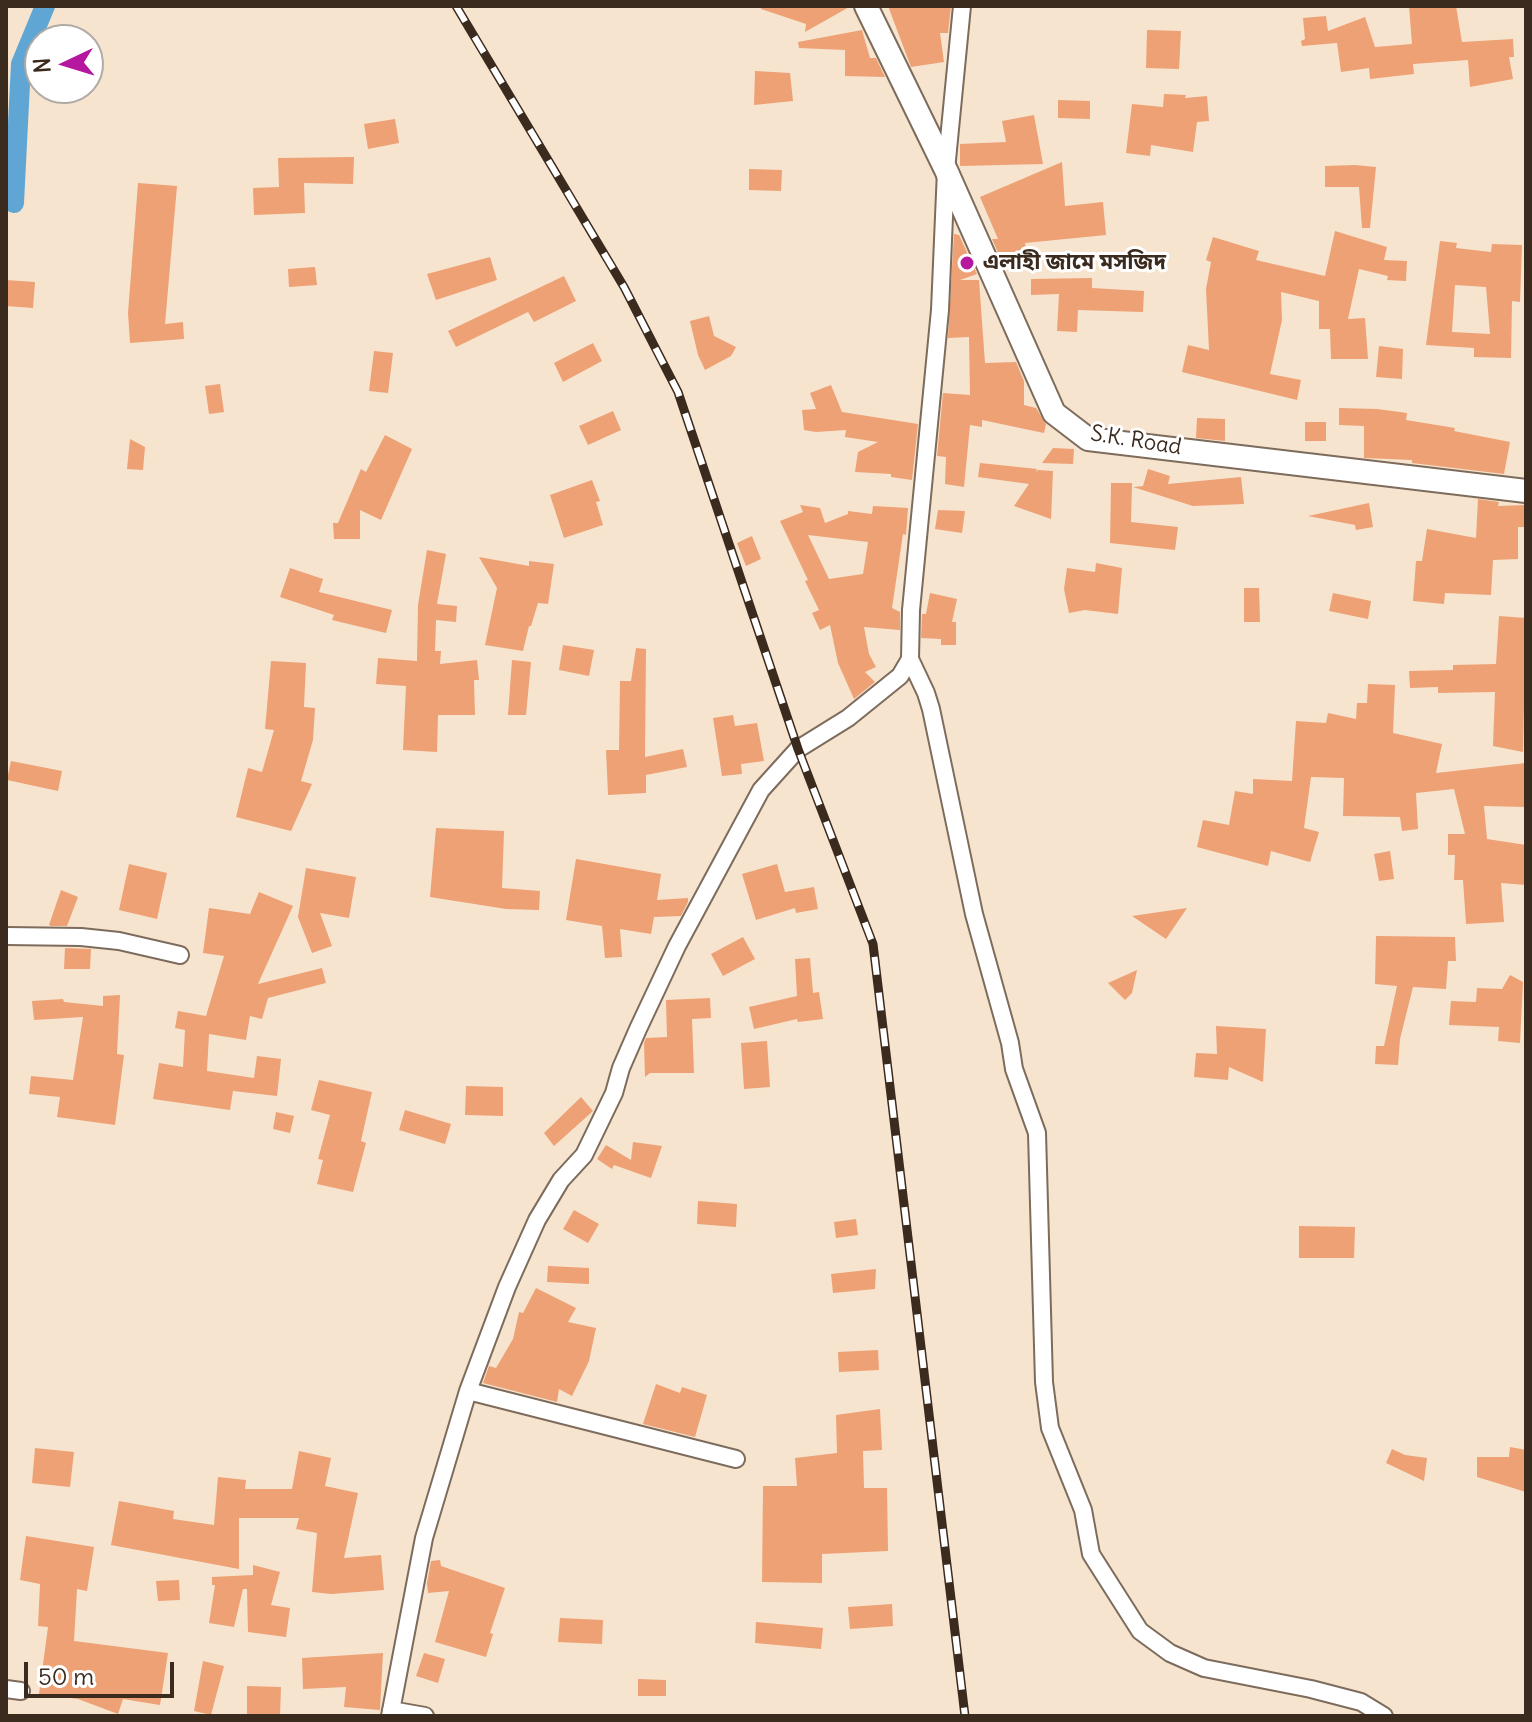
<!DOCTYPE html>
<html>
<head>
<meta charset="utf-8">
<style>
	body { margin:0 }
	#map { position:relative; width:1532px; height:1722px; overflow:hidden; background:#f7e4cf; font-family:Delius,sans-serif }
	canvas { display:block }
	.frame { position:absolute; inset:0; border:8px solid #3b2a1e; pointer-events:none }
	.north { position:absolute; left:24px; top:24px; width:80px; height:80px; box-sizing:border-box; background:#fff; border:2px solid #b1aaa5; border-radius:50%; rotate:266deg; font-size:22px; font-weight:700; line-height:32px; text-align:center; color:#3b2a1e }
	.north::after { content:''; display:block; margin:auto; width:28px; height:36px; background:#b5179e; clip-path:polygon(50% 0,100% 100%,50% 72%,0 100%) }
	.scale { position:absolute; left:24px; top:1662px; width:150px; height:36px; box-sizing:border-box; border:4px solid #3b2a1e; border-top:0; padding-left:10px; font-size:24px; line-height:28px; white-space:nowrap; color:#3b2a1e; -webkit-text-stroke:6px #fff; paint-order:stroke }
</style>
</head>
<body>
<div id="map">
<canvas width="1532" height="1722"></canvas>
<div class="frame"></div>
<div class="north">N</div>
<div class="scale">50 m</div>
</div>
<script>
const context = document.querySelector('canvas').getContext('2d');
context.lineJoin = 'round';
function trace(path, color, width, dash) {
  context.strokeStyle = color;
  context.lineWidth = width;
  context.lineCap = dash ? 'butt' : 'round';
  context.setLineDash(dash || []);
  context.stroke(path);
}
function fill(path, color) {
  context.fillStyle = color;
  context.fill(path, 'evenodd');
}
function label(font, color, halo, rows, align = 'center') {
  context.font = font + ' Delius,"Noto Sans Bengali",sans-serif';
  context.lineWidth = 6;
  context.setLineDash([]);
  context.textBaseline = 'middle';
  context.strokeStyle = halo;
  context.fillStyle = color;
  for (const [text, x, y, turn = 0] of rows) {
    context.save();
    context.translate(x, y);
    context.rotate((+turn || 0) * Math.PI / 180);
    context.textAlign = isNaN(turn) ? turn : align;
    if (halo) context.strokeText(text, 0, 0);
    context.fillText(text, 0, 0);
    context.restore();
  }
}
trace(new Path2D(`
	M14 203 21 64 45 6`), '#5fa6d5', 20);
fill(new Path2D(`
	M761 6H851L805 32 806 24 761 9Z
	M888 6H951L948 33H940L944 62 911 67Z
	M1409 6H1456L1462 42 1513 39 1514 57H1509L1513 79 1470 87 1468 60 1413 64 1414 74 1370 79 1369 68 1341 72 1337 43 1302 46 1301 41 1305 39 1303 18 1326 16 1328 31 1365 17 1375 47 1412 44Z
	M862 30 870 58H876L885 77 845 76V50L799 48 798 42Z
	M1147 30 1181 31 1179 69 1146 68Z
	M755 71 790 73 793 101 754 105Z
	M1164 94 1186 95 1185 98 1207 96 1209 121 1197 122 1193 152 1151 145 1150 156 1126 153 1132 104 1163 107Z
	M1058 100 1090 101V119L1058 118Z
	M1034 115 1043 164 960 166V144L1006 142 1002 121Z
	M395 119 399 143 368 149 364 124Z
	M354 157 353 184 304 183 305 213 254 215 253 188 279 187 278 158Z
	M1062 162 1065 206 1103 202 1106 235 1025 243 1027 255 1003 264 992 239H998L980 197Z
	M1355 165 1376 167 1370 228H1362L1359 187H1325V166Z
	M749 169 782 170 781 191 749 190Z
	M138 183 177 186 165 324 183 322 184 339 130 343 128 313Z
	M1335 231 1387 247 1384 260 1407 261 1406 281 1387 280 1388 276 1359 269 1348 319 1365 318 1368 359H1331L1330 329H1319V301L1281 292 1282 320 1270 374 1301 380 1297 400 1182 372 1188 345 1209 350 1206 289 1211 262 1206 260 1213 237 1259 251 1256 260 1325 276Z
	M954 234 959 235 977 274 960 280H979L985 363 1016 362 1024 381V405L1036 408 1046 424 1044 433 982 420V427L970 425 964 487 945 484 946 457 937 456 943 393 970 395 969 337 948 338Z
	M1440 241 1457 243 1456 248 1491 252 1492 244 1522 245 1520 302 1512 301 1511 358 1474 357V348L1426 345ZM1455 285 1486 287 1490 334 1452 332Z
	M490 257 497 280 436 300 427 274Z
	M315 267 317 285 289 287 288 269Z
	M564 276 576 301 534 322 528 312 456 347 448 331Z
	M1092 278V288L1144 291 1143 312 1078 310 1077 332 1057 331 1059 294 1031 295V279Z
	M6 280 35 282 33 308 6 306Z
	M709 316 714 336 736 347 731 356 705 370 698 355 690 321Z
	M593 343 602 361 563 382 554 363Z
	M1379 346 1403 349 1402 379 1376 377Z
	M374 351 393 353 388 393 369 391Z
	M220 384 224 412 209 414 205 386Z
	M831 385 842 412 918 424 912 480 891 477V474L855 472 858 452 878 442 845 437 846 430 816 432 804 430 802 410 816 409 810 393Z
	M1339 408 1377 409 1407 413 1406 420 1455 428 1454 431 1510 442 1504 474 1412 463V460L1364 458V426L1339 425Z
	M613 411 621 430 588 445 579 426Z
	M1197 418 1225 419V441L1196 438Z
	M1305 422H1326V441H1305Z
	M385 435 412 449 381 520 360 510V539H334L333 523H338L361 469 366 472Z
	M130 439 145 447 143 470 127 469Z
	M1053 448 1074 449 1073 464 1042 463Z
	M980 463 1037 469 1036 472 1038 470 1053 471 1051 519 1014 506 1029 484 978 477Z
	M1148 469 1170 476 1168 484 1241 477 1244 504 1193 506 1133 487 1143 486Z
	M592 480 600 501 596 502 603 525 564 538 550 495Z
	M1111 483H1132L1131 522 1178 527 1175 550 1110 543Z
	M1478 499 1499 502 1498 506 1526 505V527H1518V559L1493 560 1491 595 1445 593 1444 604 1413 601 1416 561H1422L1427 529 1476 538Z
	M1369 503 1373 527 1356 530 1355 525 1308 516Z
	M800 505 820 508 825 523 848 514V511L872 514 873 506 908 508 906 535 903 534 892 608 900 612V630L864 627 869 654 876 667 865 672 875 682 854 699 838 663 830 625 820 630 812 613 819 610 805 581 808 580 780 521 803 512ZM808 535 868 542 863 574 829 579Z
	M938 510 965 511 962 533 935 529Z
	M752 536 761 559 746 566 737 543Z
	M427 550 446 554 437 604 457 606 456 622 436 620 435 651H441L440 664 477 660 479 680H474L475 715H438L437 752 403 750 406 686 376 684 378 658 417 661 418 605Z
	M479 557 529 566V561L554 564 548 604 538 603 531 626H529L523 651 485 645 497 588Z
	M1096 563 1122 568 1118 614 1085 610 1069 613 1064 589 1067 568 1095 572Z
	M290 568 323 579 319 592 392 610 386 633 332 620 334 615 280 597Z
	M1244 588H1259L1260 622H1244Z
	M930 593 957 599 952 622H956V645H941V639L921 638 922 614H926Z
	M1333 593 1371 601 1368 619 1329 611Z
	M1499 616 1526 618 1523 752 1493 746 1495 692 1438 693V687L1410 688 1409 671 1453 670V665L1496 664Z
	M563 645 594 650 589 676 559 670Z
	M636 648 646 649 645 757 683 749 687 767 646 775V793L608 795 606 750H619L620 681H631Z
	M512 660 531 662 526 715H508Z
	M271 661 306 663 304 707 315 708 313 740 301 781 312 784 291 831 236 817 248 768 262 772 274 730 265 729Z
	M1368 684 1395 685 1393 733 1442 744 1436 773 1526 763V807L1484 806 1487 839 1526 845V885L1501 883 1504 922 1466 924 1463 880H1454L1455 855H1448V834H1465L1454 789 1416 793 1418 829 1402 831 1400 817 1343 816 1344 778 1311 777 1304 828 1319 832 1310 862 1271 851 1268 866 1197 847 1203 820 1229 825 1235 791 1253 794V779L1292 781 1296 721 1326 723 1328 713 1356 719 1357 703H1367Z
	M733 715 735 726 757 723 764 761 741 764 742 774 722 776 713 718Z
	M11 761 62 771 58 791 7 780Z
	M436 828 504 831 502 888 540 891 539 910 506 909 430 897Z
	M1390 851 1394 879 1379 881 1374 854Z
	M576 859 661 874 657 900 688 898V902L681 916 654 917 651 934 620 929 622 957 605 958 602 926 566 920Z
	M129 864 167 873 157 919 119 910Z
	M777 864 785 892 814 887 818 909 796 913 795 908 756 920 742 874Z
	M306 868 356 877 349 918 320 913 332 946 312 953 298 917Z
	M61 890 78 897 67 926H51L49 925Z
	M259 892 293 906 258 984 322 968 326 983 268 998 262 1019 250 1016 246 1040 209 1034 207 1071 254 1078 257 1056 281 1059 277 1096 233 1091 230 1110 153 1099 159 1063 183 1067 185 1030 175 1028 178 1011 206 1016 224 956 203 953 209 908 250 914Z
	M1187 908 1166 939 1132 916Z
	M1376 936 1455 937 1456 961H1448L1446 989 1413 987 1400 1039 1398 1065 1375 1064 1376 1046H1384L1397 986 1375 984Z
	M743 937 755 959 723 976 711 954Z
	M65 948 91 949 90 969H64Z
	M810 958 813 993 819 992 823 1019 798 1022 797 1019 754 1029 749 1007 797 996 795 959Z
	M1137 970 1132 993 1125 1000 1108 983Z
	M1510 975 1523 982 1520 1043 1498 1041 1499 1027 1449 1025 1451 1001 1476 1002 1477 988 1502 989Z
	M120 995 117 1054 124 1055 115 1125 57 1117 60 1097 29 1094 31 1076 73 1080 83 1017 34 1020 32 1001 63 999 64 1002 103 1006V996Z
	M710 998 711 1018 692 1019 694 1073H650L645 1077 644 1043 646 1038 667 1037 666 1000Z
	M1216 1026 1266 1029 1263 1082 1229 1067 1228 1080 1194 1077 1196 1053 1217 1054Z
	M767 1041 770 1087 744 1089 741 1043Z
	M319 1080 372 1092 361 1141 366 1143 353 1192 317 1184 323 1160 318 1159 330 1115 311 1110Z
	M466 1086 503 1087V1116L465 1115Z
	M581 1097 593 1111 554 1146 544 1133Z
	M405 1110 451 1124 445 1144 399 1130Z
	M276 1112 294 1116 290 1133 273 1129Z
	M633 1142 662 1146 651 1178 614 1165 612 1169 597 1159 606 1145 631 1160Z
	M698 1201 737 1204 736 1227 697 1224Z
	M574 1210 599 1224 588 1243 563 1229Z
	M856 1219 858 1235 836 1238 834 1222Z
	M1299 1226 1355 1227 1354 1258H1299Z
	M548 1266 589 1268V1284L547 1282Z
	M876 1269 875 1289 833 1293 831 1274Z
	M536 1288 576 1308 568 1322 596 1328 589 1361 572 1396 559 1389 557 1402 483 1383 489 1366 496 1368 513 1339 519 1312 523 1313Z
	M878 1350 879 1370 839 1372 838 1352Z
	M656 1384 680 1393 682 1387 707 1395 695 1437 643 1424Z
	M880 1409 882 1450 863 1451 864 1488H887L888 1551 822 1554V1583L762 1582 763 1486H797L795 1458 837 1453 836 1415Z
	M1510 1447 1526 1450V1492L1477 1477V1457H1509Z
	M35 1448 74 1452 70 1487 32 1483Z
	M1392 1449 1405 1455 1427 1458 1424 1481 1386 1463Z
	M299 1451 331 1458 325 1486 358 1493 344 1558 381 1555 384 1590 331 1594 312 1592 317 1533 296 1529 299 1518H239V1569L111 1545 119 1501 174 1511 173 1519 214 1525 218 1477 246 1480 245 1489H292Z
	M26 1536 94 1547 87 1591 77 1589 74 1641 168 1653 160 1705 123 1699 118 1714 78 1699 39 1694 48 1627 38 1626 40 1584 20 1580Z
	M440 1560 441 1566 505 1588 490 1633 493 1634 486 1657 435 1642 449 1591 428 1593 427 1583 431 1561Z
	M253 1565 280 1572 271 1605 290 1608 286 1637 248 1632 247 1589H243L234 1627 209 1623 215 1585H212V1577L253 1575Z
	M179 1580 180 1600 158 1601 156 1581Z
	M892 1604 893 1626 850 1629 848 1607Z
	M560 1618 603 1620 602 1644 558 1642Z
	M756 1622 823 1628 821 1649 755 1643Z
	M383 1653 380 1710 344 1707 346 1687 303 1689 302 1658Z
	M424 1653 445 1659 438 1683 416 1676Z
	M203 1661 224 1666 211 1715 194 1711Z
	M638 1679 666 1680V1696H638Z
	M247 1686 281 1687 280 1716H247Z`), '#eda175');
const street = new Path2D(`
	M910 659 926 693 931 709 974 914 1010 1043 1014 1069 1037 1133 1044 1382 1050 1428 1083 1510 1091 1554 1140 1631 1170 1653 1204 1668 1311 1689 1361 1702 1384 1716
	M6 936 81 937 119 941 180 955
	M468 1391 736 1459
	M6 1689 21 1691
	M391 1710 425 1716
	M390 1716 424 1538 468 1391 507 1287 537 1220 561 1180 584 1155 614 1093 621 1068 638 1029 677 946 761 790 798 749 848 718 900 676 910 659 911 610 940 310 946 170 962 6`);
const secondary = new Path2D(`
	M866 6 946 170 1054 413 1088 439 1526 491`);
trace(street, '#7d6b5c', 20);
trace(secondary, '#7d6b5c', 26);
trace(street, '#fff', 16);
trace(secondary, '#fff', 22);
const rail = new Path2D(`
	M456 6 624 287 678 392 798 749 873 944 965 1716`);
trace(rail, '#3b2a1e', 9);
trace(rail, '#fff', 6, [18]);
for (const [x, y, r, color] of [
	[967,263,8,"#b5179e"]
]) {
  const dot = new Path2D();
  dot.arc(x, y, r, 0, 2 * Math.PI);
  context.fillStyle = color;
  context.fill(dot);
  trace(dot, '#fff', 3);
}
label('bold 22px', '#3b2a1e', '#fff', [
	["এলাহী জামে মসজিদ",983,263]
], 'left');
label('22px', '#3b2a1e', '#fff', [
	["S.K. Road",1136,441,9]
]);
</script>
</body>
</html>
